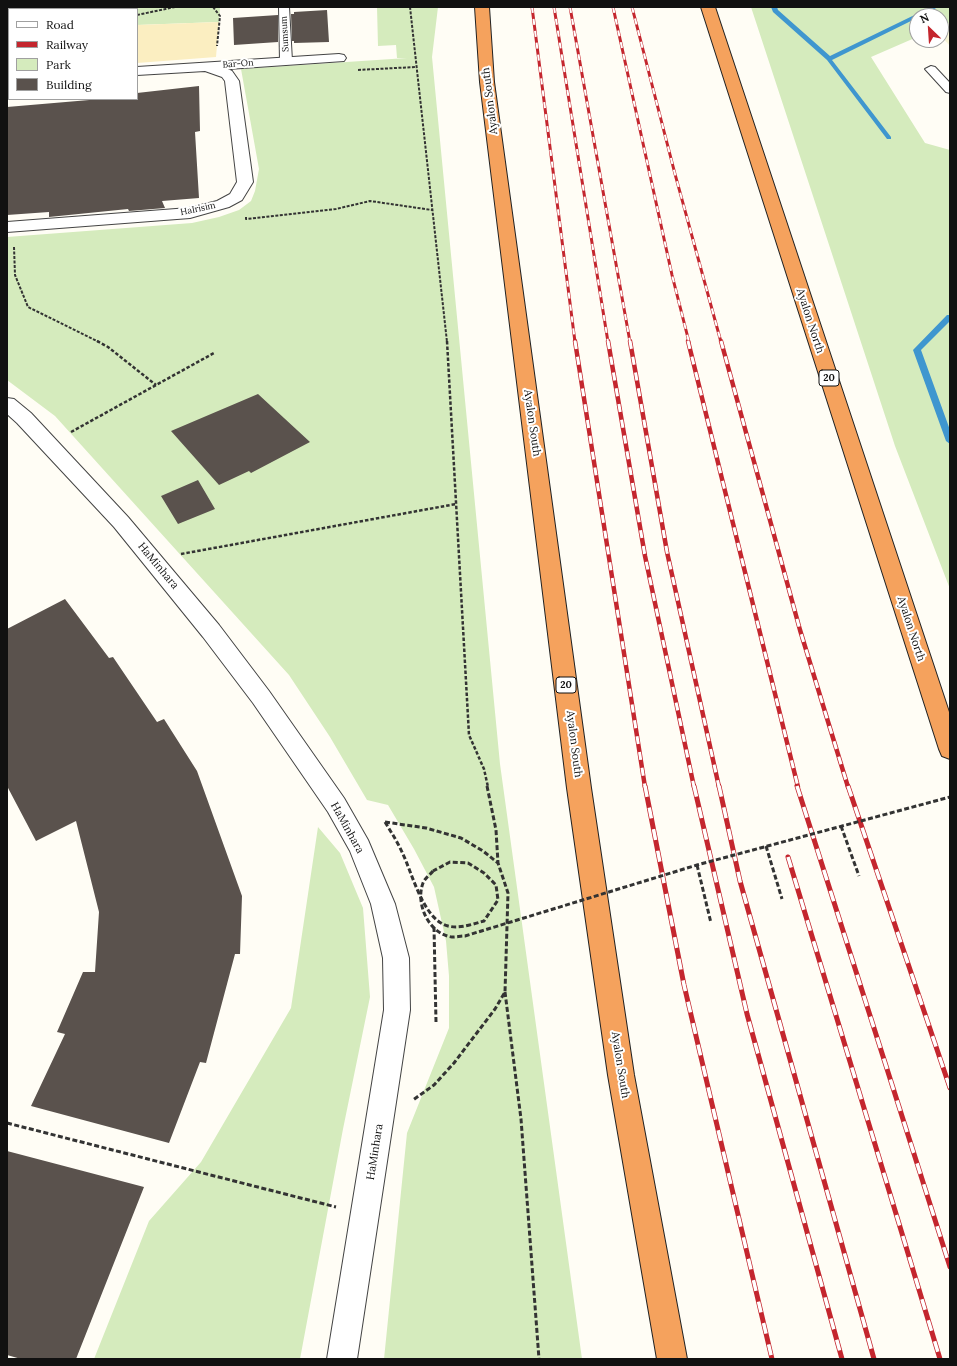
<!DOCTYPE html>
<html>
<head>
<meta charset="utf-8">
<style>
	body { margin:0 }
	#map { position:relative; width:957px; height:1366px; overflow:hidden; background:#fffdf5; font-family:Lora,serif }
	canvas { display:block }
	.frame { position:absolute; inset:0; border:8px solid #111; pointer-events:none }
	.legend { position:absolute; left:8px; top:8px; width:130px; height:92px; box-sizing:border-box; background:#fff; border:1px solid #a0a0a0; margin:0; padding:5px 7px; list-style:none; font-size:12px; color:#111 }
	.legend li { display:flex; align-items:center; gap:8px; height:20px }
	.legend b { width:20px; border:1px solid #a0a0a0 }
	.north { position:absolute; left:909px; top:8px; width:40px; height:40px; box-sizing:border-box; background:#fff; border:1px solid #a0a0a0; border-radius:50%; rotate:335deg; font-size:11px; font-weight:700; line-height:16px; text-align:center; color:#111 }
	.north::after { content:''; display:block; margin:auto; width:14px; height:18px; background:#c4262e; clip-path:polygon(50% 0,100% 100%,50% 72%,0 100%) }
</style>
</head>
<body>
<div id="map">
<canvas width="957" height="1366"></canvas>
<div class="frame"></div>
<ul class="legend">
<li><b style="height:5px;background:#fff"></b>Road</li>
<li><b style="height:5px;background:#c4262e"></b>Railway</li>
<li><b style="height:11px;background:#d5ebbd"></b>Park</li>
<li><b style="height:11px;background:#5a524d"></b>Building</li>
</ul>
<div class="north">N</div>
</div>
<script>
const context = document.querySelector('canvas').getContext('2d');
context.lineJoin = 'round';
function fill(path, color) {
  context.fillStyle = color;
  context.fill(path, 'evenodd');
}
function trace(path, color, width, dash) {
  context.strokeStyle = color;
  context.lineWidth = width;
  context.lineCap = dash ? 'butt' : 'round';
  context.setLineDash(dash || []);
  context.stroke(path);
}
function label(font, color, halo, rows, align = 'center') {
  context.font = font + ' Lora,serif';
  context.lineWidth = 4;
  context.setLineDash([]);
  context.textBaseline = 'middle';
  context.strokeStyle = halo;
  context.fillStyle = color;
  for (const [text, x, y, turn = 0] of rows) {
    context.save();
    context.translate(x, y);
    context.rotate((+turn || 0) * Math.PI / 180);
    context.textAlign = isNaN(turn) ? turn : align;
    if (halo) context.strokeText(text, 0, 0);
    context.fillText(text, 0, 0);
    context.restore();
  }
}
fill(new Path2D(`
	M950 22V46L941 36V27Z`), '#f6f3d4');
fill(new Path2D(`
	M81 7H220L219 22 137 25V9H81Z
	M377 7H438L432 57 500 764 582 1359H384L407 1133 449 1028V976L446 941 434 887 414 849 388 805 367 800 330 737 289 675 55 416 7 380V237L192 223 219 217 239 210 251 201 255 191 259 169 241 69 407 58H397L396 45 378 46Z
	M751 7H950V22L941 27V16H917V37L871 57 925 143 950 150V589L895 446Z
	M318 827 340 853 363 908 370 997 343 1129 300 1359H94L149 1221 201 1162 291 1008Z`), '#d5ebbd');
fill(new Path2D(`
	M7 7H81V9H9V72H7Z
	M219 22 216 57 137 63V25Z`), '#fbeec1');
fill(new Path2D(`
	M771 7H777L778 10 830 56 931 7H938L921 16H917V18L832 60 891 137V139H887L827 60 773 12Z
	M947 315H950V321L921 350 950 430V444L946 441 913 350Z`), '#3f96cf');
fill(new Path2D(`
	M327 10 329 42 294 43V41H292L291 14H294V12Z
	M278 15V42L234 45 233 18Z
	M199 86 200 131 195 132 199 198 162 201 165 208 129 211 128 209 49 217V212L7 215V107L101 99H137V93Z
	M258 394 310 442 251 473 249 471 219 485 171 431Z
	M198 480 215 509 178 524 161 496Z
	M65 599 109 658 113 657 157 722 164 719 197 771 242 896 240 954H235L206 1063 200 1062 169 1143 31 1106 65 1034 57 1032 83 972H95L99 912 76 821 36 841 7 786V629Z
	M7 1151 144 1187 76 1359H21L7 1355Z`), '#5a524d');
const service = new Path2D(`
	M279 7H289L292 61 286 64 280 61Z
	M931 66 935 67 950 83V93L946 92 925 69Z`);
const minor = new Path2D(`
	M339 54 344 55 346 58 344 61 228 69 232 71 239 81 253 182 242 200 229 207 190 218 7 232V222L189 208 217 201 230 194 237 182 225 81 222 77 205 71 137 75V67Z
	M7 75H9V83H7Z`);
const tertiary = new Path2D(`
	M7 398 14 399 31 413 128 517 219 625 269 691 344 798 368 840 395 904 409 958 410 1010 357 1359H327L384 1010 383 958 371 904 350 851 328 812 253 703 203 637 114 527 17 423 7 414Z`);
const motorway = new Path2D(`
	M475 7H489L494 82 591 788 634 1075 687 1359H657L608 1075 567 788 480 82Z
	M701 7H715L950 715V759L942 756 939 749Z`);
trace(service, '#444', 2);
trace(minor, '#444', 2);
trace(tertiary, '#444', 2);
trace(motorway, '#222', 2);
trace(new Path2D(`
	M100 7 103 9
	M213 7 220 16 217 46
	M410 7 447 342
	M137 15 175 7
	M358 70 415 67
	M246 217V219L336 209 370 201 432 210
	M14 247 15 275 28 307 99 342`), '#333', 2, [3, 1.5]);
trace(new Path2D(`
	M97 341 108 347 156 385
	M447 341 469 735 484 769 488 787
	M71 432 214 353
	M181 554 456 504`), '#333', 2.5, [3.5, 2]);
trace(new Path2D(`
	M487 786 496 830 498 863
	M385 822 426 828 461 838 483 851 498 863 508 893 505 992 495 1009 454 1063 434 1085 413 1100
	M385 822C391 832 397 841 402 852 412 872 423 920 448 926 460 929 473 924 484 921L498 900 496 885 484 873 468 863 450 862 433 871
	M841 826 859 876
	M766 846 782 899
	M697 865 711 923
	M434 927 436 1022
	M505 992 521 1119 539 1359
	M7 1123 336 1207`), '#333', 3, [5, 2.5]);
fill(service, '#fff');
fill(minor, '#fff');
fill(tertiary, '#fff');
fill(motorway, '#f5a25d');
const railFar2 = new Path2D(`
	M532 7 575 342
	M554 7 608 342
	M570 7 630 342
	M613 7 672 275 689 342
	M632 7 675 174 721 342`);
const railFar1 = new Path2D(`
	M575 341 645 787
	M608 341 645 556 694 787
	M630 341 667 552 719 787
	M688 341 798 787
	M721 341 800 630 848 787`);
const rail = new Path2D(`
	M645 786 684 985 772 1359
	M694 786 747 1014 842 1359
	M719 786 740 881 874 1359
	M797 786 950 1267
	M848 786 950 1088
	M788 857 940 1359`);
trace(railFar2, '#c4262e', 3);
trace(railFar1, '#c4262e', 4.5);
trace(rail, '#c4262e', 5);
trace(railFar2, '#fff', 2, [6]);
trace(railFar1, '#fff', 3, [8]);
trace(rail, '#fff', 3.5, [11]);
trace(new Path2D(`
	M433 871C430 875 425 878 423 883 415 904 429 934 452 937 456 937 461 936 465 936L697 865 950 797`), '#333', 3, [5, 2.5]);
label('9px', '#111', '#fff', [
	["Sumsum",285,34,-93],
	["Bar-On",238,64,-4],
	["HaIrisim",198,209,-12]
]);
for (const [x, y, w] of [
	[829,378,20],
	[566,685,20]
]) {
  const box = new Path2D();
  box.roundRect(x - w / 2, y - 8, w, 16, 3);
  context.fillStyle = '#fff';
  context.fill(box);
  trace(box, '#111', 1);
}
label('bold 10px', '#111', null, [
	["20",829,378],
	["20",566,685]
]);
label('11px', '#111', '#fff', [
	["Ayalon South",490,101,-97],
	["Ayalon North",810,321,72],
	["Ayalon South",532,423,82],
	["HaMinhara",158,566,50],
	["Ayalon North",911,629,72],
	["Ayalon South",574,744,83],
	["HaMinhara",347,828,61],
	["Ayalon South",620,1065,81],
	["HaMinhara",375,1152,-81]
]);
</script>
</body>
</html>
